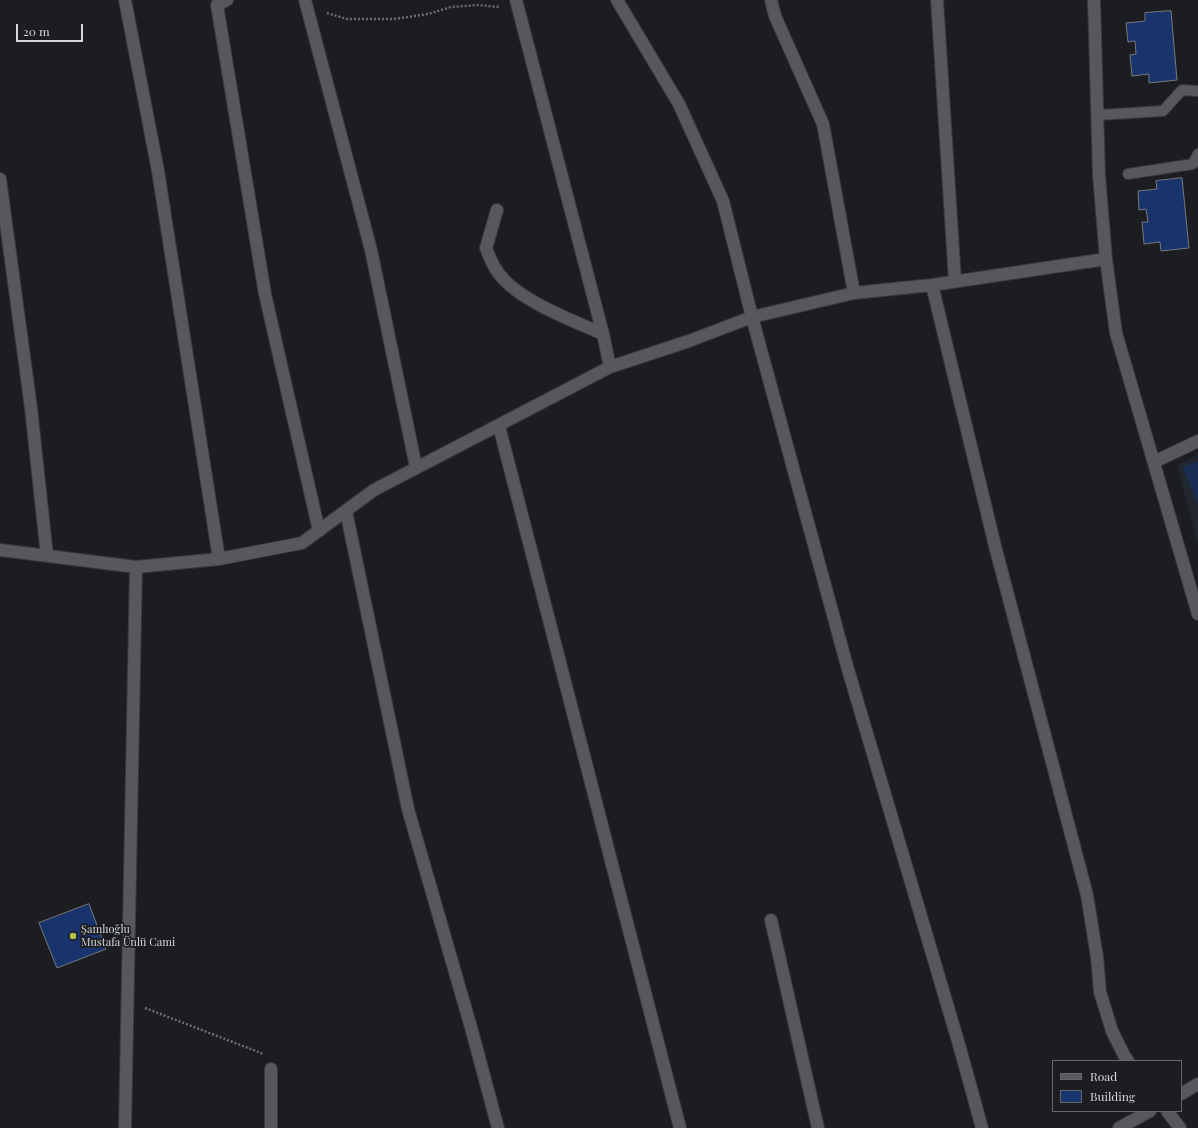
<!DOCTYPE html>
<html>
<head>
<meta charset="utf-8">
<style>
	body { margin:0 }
	#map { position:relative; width:1198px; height:1128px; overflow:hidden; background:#1b1d21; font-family:"Playfair Display",serif }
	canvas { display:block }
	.legend { position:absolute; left:1052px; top:1060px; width:130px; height:52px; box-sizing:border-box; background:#1b1d21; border:1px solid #65676b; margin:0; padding:5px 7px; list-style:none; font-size:12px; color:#d5d7da }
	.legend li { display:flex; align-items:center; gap:8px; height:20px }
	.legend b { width:20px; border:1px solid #65676b }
	.scale { position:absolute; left:16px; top:24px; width:67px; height:18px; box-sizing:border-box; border:2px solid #d5d7da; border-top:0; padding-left:5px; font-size:12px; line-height:14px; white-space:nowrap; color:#d5d7da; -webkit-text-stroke:3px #1b1d21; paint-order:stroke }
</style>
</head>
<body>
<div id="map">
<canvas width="1198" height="1128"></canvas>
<ul class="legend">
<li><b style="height:5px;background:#56585d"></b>Road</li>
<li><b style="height:11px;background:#19346d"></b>Building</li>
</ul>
<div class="scale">20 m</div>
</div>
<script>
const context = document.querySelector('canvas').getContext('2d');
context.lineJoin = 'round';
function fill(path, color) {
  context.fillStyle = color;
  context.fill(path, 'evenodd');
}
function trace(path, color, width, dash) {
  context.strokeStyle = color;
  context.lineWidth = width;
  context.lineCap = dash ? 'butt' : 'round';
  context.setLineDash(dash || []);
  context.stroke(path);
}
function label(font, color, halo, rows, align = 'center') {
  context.font = font + ' "Playfair Display",serif';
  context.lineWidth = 3.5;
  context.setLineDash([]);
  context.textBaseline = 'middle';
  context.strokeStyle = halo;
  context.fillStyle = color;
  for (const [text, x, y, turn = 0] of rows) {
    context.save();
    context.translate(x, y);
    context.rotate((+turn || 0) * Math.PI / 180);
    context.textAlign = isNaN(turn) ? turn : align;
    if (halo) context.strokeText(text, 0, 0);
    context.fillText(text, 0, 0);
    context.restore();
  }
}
fill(new Path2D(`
	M1198 454V545L1177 465Z`), '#22262f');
fill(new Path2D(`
	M1198 461V504L1182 467Z`), '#192d53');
const building = new Path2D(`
	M1171 11 1177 80 1149 83V74L1132 76 1130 55 1136 54 1135 41 1128 42 1126 23 1145 21V13Z
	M1182 178 1189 248 1161 251 1160 242 1144 244 1142 222H1148L1146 209 1139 210 1138 191 1157 189 1156 181Z
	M89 904 106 949 57 968 39 923Z`);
fill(building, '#19346d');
trace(building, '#77797e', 1);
const service = new Path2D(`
	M1098 115 1163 111 1182 90 1198 91
	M1128 174 1193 164 1198 154`);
const minor = new Path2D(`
	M125 0 158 171 219 559
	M227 0 217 5 265 294 319 531
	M305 0 371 250 416 467
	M516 0 603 334 610 367
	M617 0 679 104 723 201 752 317 847 666 960 1048 982 1128
	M771 0 775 16 823 124 854 293
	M937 0 955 281
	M0 179 31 408 47 556
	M497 210 486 248C489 256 492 264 497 271 516 300 572 320 603 334
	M932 285 995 546 1087 895 1097 957 1100 992 1112 1031 1124 1055 1128 1061
	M499 426 680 1128
	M1154 462 1198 441
	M346 511 408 809 472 1031 498 1128
	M0 550 136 567 219 559 302 543 374 490 610 367 689 341 752 317 854 293 932 285 1106 259
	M771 920 818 1128
	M271 1069V1128
	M1181 1094 1198 1084
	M1167 1111 1180 1128
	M125 1128 136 567
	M1119 1128 1150 1111`);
const tertiary = new Path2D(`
	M1094 0 1099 175 1106 259 1116 333 1198 614`);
trace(service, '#38393d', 12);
trace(minor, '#38393d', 14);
trace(tertiary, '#38393d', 14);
trace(new Path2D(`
	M327 13 347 19H394L428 14 451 7 477 5 499 7
	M145 1008 261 1053 262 1055`), '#6c6e71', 2.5, [2, 2]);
trace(service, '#56585d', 10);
trace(minor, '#56585d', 12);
trace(tertiary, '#56585d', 12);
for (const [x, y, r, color] of [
	[73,936,4,"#b8c147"]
]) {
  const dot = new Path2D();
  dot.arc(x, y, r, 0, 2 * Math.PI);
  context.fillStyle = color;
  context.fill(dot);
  trace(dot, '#1b1d21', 1.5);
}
label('11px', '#d5d7da', '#1b1d21', [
	["Şamlıoğlu",81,930],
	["Mustafa Ünlü Cami",81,943]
], 'left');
</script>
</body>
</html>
